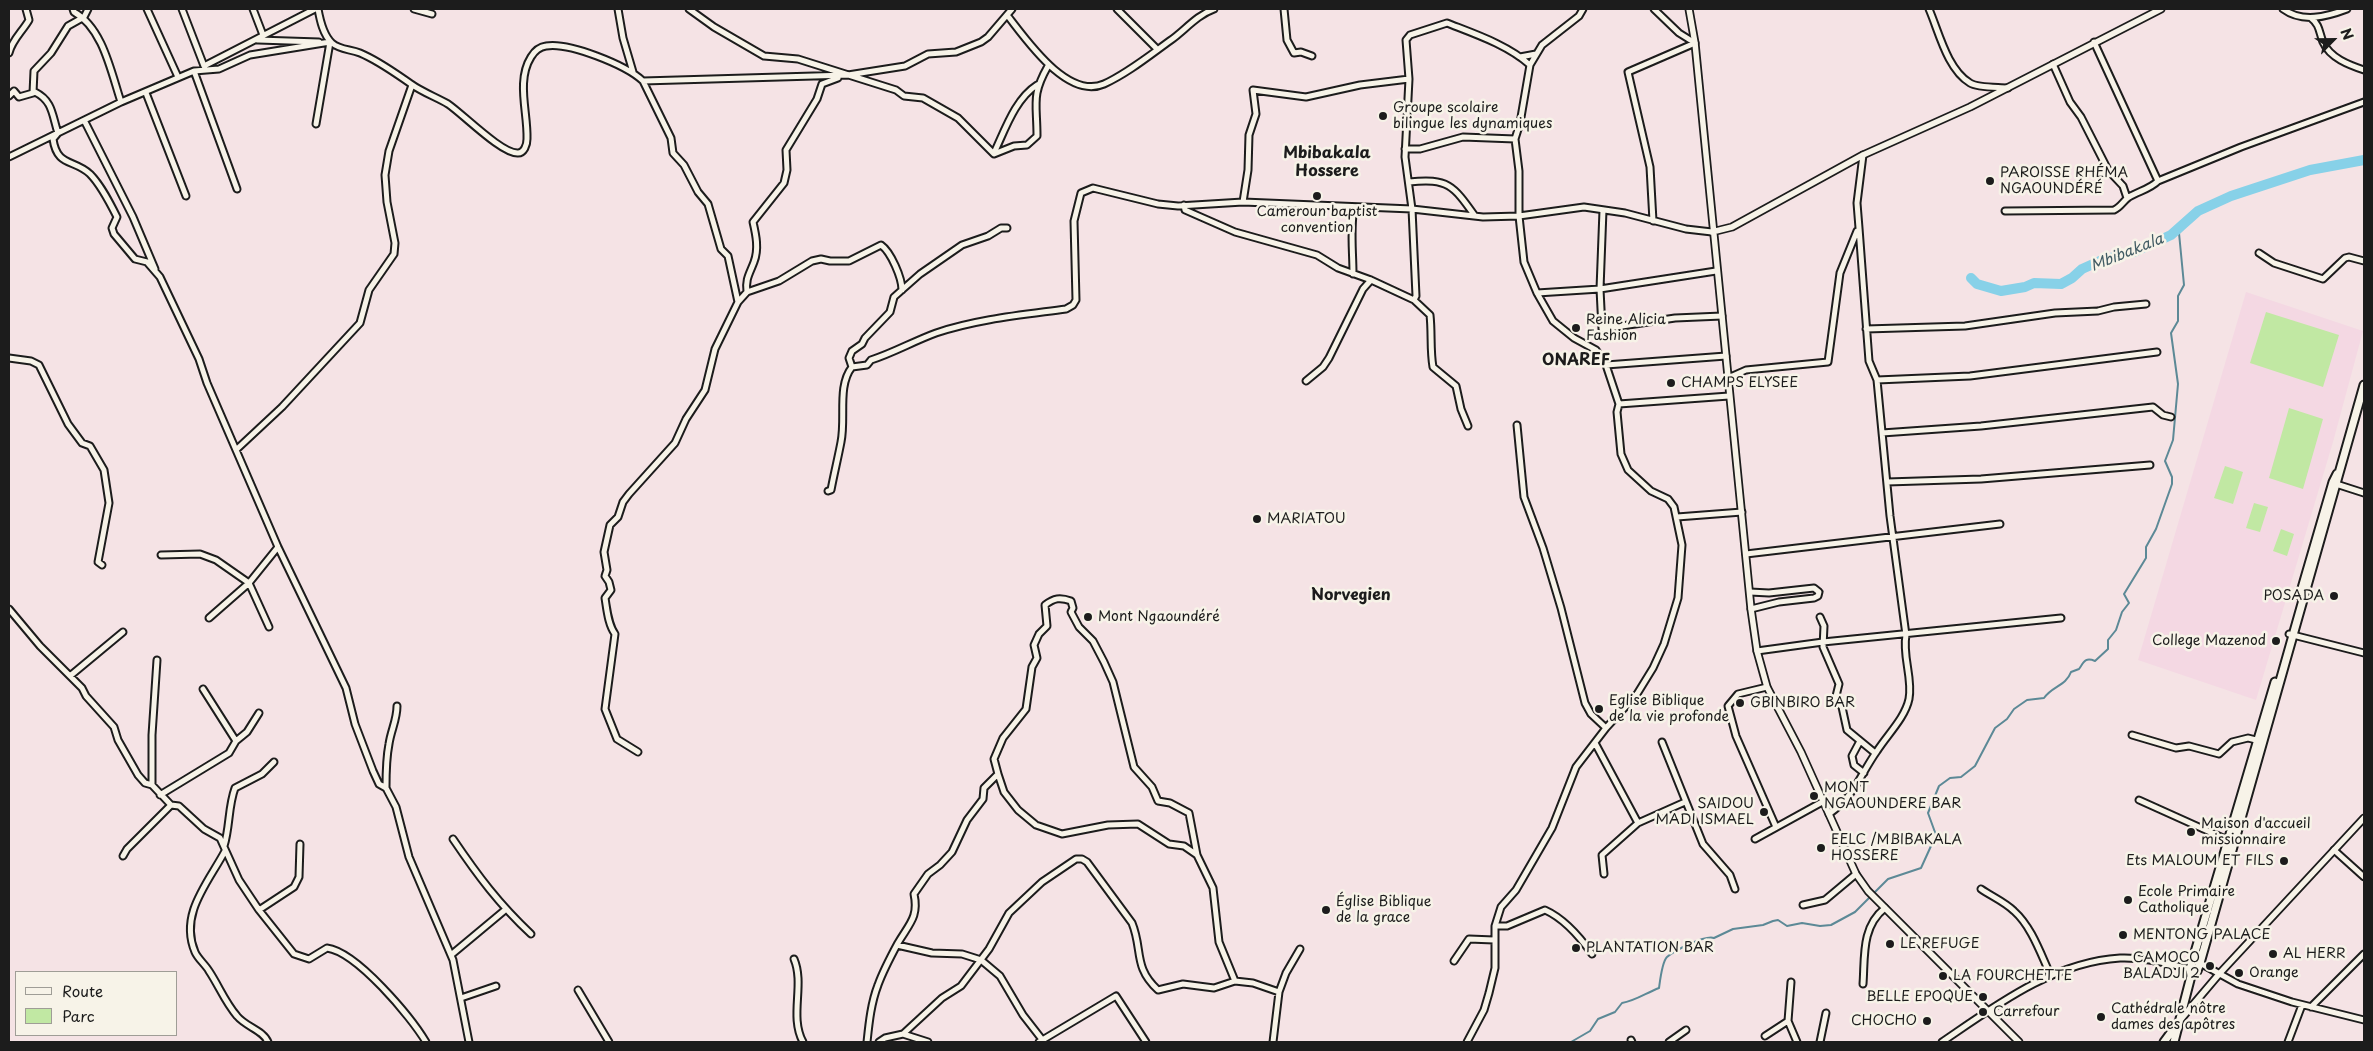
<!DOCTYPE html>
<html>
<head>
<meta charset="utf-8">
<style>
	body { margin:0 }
	#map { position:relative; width:2373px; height:1051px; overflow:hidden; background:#f5e3e5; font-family:"Playpen Sans",sans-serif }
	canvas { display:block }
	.frame { position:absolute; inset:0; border:10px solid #1c1c1c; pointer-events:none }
	.legend { position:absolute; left:15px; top:971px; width:162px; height:65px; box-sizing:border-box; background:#f7f3e8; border:1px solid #9f9d96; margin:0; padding:6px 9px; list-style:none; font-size:15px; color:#1c1c1c }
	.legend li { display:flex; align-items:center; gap:10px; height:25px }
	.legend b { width:25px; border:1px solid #9f9d96 }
	.north { position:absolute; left:2308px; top:15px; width:50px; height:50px; -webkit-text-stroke:4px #f7f3e8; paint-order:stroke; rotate:67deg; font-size:14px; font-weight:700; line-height:20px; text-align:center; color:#1c1c1c }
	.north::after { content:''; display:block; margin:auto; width:18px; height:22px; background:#1c1c1c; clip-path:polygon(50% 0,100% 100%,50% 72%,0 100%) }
</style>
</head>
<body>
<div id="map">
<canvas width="2373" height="1051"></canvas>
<div class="frame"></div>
<ul class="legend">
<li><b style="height:6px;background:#f7f3e8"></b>Route</li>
<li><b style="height:14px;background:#c1e8a3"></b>Parc</li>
</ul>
<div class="north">N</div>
</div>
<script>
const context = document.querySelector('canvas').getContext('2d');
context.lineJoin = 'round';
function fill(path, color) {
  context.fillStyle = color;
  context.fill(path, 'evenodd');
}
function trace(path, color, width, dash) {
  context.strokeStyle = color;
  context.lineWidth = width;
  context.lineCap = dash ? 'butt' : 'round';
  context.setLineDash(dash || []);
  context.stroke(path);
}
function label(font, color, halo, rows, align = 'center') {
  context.font = font + ' "Playpen Sans",sans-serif';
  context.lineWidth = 5;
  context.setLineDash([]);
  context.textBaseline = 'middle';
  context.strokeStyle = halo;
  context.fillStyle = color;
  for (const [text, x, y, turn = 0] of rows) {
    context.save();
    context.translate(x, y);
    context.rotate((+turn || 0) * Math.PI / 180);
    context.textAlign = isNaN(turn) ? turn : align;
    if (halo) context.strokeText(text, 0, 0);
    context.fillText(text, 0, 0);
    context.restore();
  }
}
fill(new Path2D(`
	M2246 292 2363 331 2333 442 2256 700 2138 660Z`), '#f4d8e3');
fill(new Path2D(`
	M2266 312 2339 335 2323 387 2250 363Z
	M2289 408 2323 419 2303 489 2269 478Z
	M2225 466 2243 472 2233 504 2214 498Z
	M2254 503 2268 507 2260 532 2246 528Z
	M2281 529 2294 534 2287 556 2273 551Z`), '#c1e8a3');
trace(new Path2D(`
	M1571 1042 1590 1031 1598 1019 1615 1012 1622 1003C1635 1001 1646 993 1659 988 1660 981 1662 962 1667 957 1675 950 1705 935 1714 938L1733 929 1763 925 1773 921 1778 920 1787 926 1802 923 1820 926 1831 925 1855 912 1888 879 1921 868 1936 835 1928 813 1939 786 1950 778 1961 777 1975 766 1995 728 2007 719 2014 709 2027 700 2044 698C2052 686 2066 686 2071 672L2079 669C2084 662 2085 657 2095 661L2108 649V640L2116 630 2122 612 2129 603 2124 594 2146 558V547L2156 529 2172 484V477L2165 461 2173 440 2178 384 2171 333 2178 321V296L2184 285 2179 233 2183 229 2181 225`), '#5c8996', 2);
trace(new Path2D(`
	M1971 278 1977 284 2001 291 2025 287 2034 283 2061 284 2072 278 2082 269 2102 260 2134 252 2171 235 2198 211 2231 196 2310 170 2364 160`), '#87d1e8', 10);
const minor = new Path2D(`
	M73 9 74 12C103 28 111 72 121 102L194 71 219 69 250 55 330 42 316 124
	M147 9 178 77
	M182 9 204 66 315 9
	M253 9 263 35
	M318 9C320 20 323 35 332 43 340 50 350 49 360 53 379 61 395 73 411 84 422 92 436 97 448 104 464 115 502 154 518 153 524 153 527 145 527 139 528 113 516 81 531 57 534 52 539 47 546 46 569 42 626 65 643 81L848 75 905 66 928 54 956 52 981 42 988 37 1012 9
	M414 9 432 14
	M618 9 623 38 633 72
	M689 9 714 27 764 56 798 59 896 90 904 96 923 98 958 118 994 154 1014 146 1027 145 1037 136C1037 103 1031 96 1048 66
	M1117 9 1157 49
	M1284 9 1287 40 1294 53 1301 52 1312 56
	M1654 9 1679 33 1695 43
	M1929 9C1939 32 1947 69 1970 83 1978 88 1997 87 2008 88
	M2283 9C2302 23 2326 17 2347 9
	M1007 15C1026 39 1067 100 1104 84 1128 73 1150 55 1171 40 1185 30 1197 15 1214 9
	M2311 18C2320 25 2319 32 2323 42 2330 58 2349 65 2364 70
	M258 40 319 42
	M2094 42 2158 181 2241 147 2364 102
	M9 53C12 40 22 32 29 20L26 9
	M1520 57 1536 54
	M2053 64 2070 102 2081 117 2108 170 2123 186 2127 198
	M194 71 237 189
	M33 93 35 92C53 101 52 115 58 133L53 139C57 167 74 159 90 174 101 185 110 203 117 217L112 228 114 234 135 259 147 262 160 277 199 359 207 383 278 547 346 688 355 724 373 771 379 784 386 788 396 807 409 857 453 960 469 1042
	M146 93 186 196
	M9 96 14 91 19 97 33 93 34 71 51 53 68 26 84 17 88 9
	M85 122 133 217 155 269
	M1405 149H1420L1463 137 1515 139
	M994 153C1005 130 1015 99 1037 85
	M9 157 121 102
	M1409 182C1448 178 1453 185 1475 216
	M1243 202 1248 170 1249 135 1256 114 1253 90 1306 97 1360 85 1409 79
	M1184 205 1185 210 1235 232 1317 255 1338 268 1371 280 1414 300 1416 296 1412 209 1405 157 1409 79 1406 40 1410 35 1447 23C1475 34 1508 45 1530 65
	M1603 210 1600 289 1602 329 1675 318 1722 316
	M2005 211 2114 210C2121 207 2123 201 2129 197 2139 191 2150 189 2158 181
	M1653 221 1650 167 1628 72 1695 43
	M2259 253 2274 263 2323 279 2345 258 2349 257 2364 261
	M1353 274C1353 252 1350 228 1354 208
	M747 292 779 281 812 261 821 259 830 261H849L881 245C891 252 902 278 902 290
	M1537 293 1600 289 1716 271
	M1414 300 1430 315C1432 333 1430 350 1433 367L1456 386 1461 409 1468 426
	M738 302 747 292C745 279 750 273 754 262 759 249 756 235 753 222L784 183 787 170 786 150 817 99 822 84 838 78
	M1866 329 1965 326 2055 313 2098 311 2114 307 2146 304
	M9 358 31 361 39 365 68 424 82 443 90 446 104 470 109 503 98 562 102 565
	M1606 365 1726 356
	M852 367 867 365 871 360C893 353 914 341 936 333 978 319 1022 315 1066 309L1073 305 1076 300 1074 221 1081 193 1093 188 1158 204 1178 206 1243 202 1412 209 1483 217 1519 216 1584 207 1625 213 1686 229 1712 232
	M1728 378 1746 370 1828 362 1840 273 1857 231
	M1877 380 1970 376 2157 352
	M1306 381 1323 367 1329 358 1363 289 1371 280
	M1619 404 1729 396
	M1517 425 1524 497 1543 548 1561 608 1585 703 1591 714 1606 728
	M1882 433 1981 426 2153 407 2163 415 2171 417
	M237 449 282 407 360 323 369 290 394 254 395 243 387 202 385 175 389 151 412 85
	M1887 482 1981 479 2150 465
	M828 491 831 490C834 474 838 458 841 442 846 418 837 386 852 367L849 358 852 351 862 344 865 338 890 312 894 297 920 274 962 245 988 236 1001 228H1007
	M1677 517 1742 512
	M1746 554 2000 524
	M161 555 200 554 216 560 249 583 269 627
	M1750 592 1769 593 1814 588 1819 592 1818 596 1814 598 1779 602 1751 609
	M9 609 40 646 82 688 86 696 114 727 118 740 138 775 145 783 152 785 171 805 179 806 204 829 220 838 239 880 259 910 294 954 309 959 327 948C357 952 411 1017 426 1042
	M1820 617 1824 626 1823 647 1839 684 1835 700 1842 707 1847 730 1875 753
	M209 618 249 583 278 547
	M2289 634 2364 653
	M1757 651 1823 642 2061 618
	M70 676 123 632
	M1767 687 1738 694 1728 706 1736 736 1776 827
	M2132 735 2176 748 2189 746 2219 754 2232 742 2248 738 2260 741
	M236 741 247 732 259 713
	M1860 741 1852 756 1854 765 1864 773
	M1662 742 1703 844 1730 875 1735 889
	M1595 743 1638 823 1685 802
	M638 752 617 739 605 709 615 634C608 624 607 610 605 598L611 590 609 582 605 576 607 570 604 552 610 525 618 517 623 502 629 494 675 443 686 419 705 390 715 349 738 302 728 256 721 249 708 204 698 192 684 165 673 153 671 138 643 81
	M998 774 1004 792 1018 810 1036 825 1062 834 1108 825 1138 824 1169 844 1184 846 1197 855
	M152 785V735L157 660
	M386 788C386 773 386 759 389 744 391 730 397 720 397 706
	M160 795 229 753 236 741 203 689
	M2139 800 2230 841
	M1829 814C1855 796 1860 775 1877 751 1887 735 1905 718 1909 699 1913 678 1902 656 1906 635L1890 516 1877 380 1869 361 1859 228 1857 203 1863 155
	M453 839C478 876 499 904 531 934
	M1755 839 1824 801
	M224 846C230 827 228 807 235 788L262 774 274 762
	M2334 850 2364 877
	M225 851C208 883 179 914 195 952 198 959 205 964 209 971 219 986 225 1002 237 1016 246 1027 263 1030 268 1042
	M123 856 127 849 171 805
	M1604 874 1602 855 1638 823
	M1981 889C1991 896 2005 902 2014 911 2032 927 2041 955 2051 976
	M1803 905 1825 900 1856 874
	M259 910 294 887 299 877 300 844
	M1495 926H1507L1545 910C1565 919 1580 937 1592 954
	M897 945 932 953 962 954 981 960 1000 976 1023 1015 1044 1042
	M451 955 505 910
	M794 959C805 985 789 1016 803 1042
	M1454 961 1469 939 1494 940
	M2200 963 2238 984 2292 1002 2364 1020
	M1791 982 1788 1021 1797 1042
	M1863 984C1865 957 1861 927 1885 908
	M578 990 609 1042
	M461 998 496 986
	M2311 1007 2364 954
	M903 1034 928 1042
	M1765 1036 1788 1021
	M1631 1040 1632 1042
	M867 1042C869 1023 871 1003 878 985 883 971 891 956 898 943 909 924 919 917 914 894L928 874 940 865 952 852 967 820 983 799 984 788 998 774 994 759 1003 738 1026 709 1032 667 1037 658 1034 645 1039 634 1047 626 1045 605C1054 598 1060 597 1071 601L1073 608 1071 612 1079 627 1093 641 1104 662 1113 682 1134 767 1152 787 1158 801 1170 803 1189 813 1197 855 1213 888 1219 942 1235 981 1253 983 1279 992
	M879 1042 885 1038 903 1034 942 998 961 986 989 949 1009 913 1042 882 1076 859H1082L1087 862 1132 923C1143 950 1133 967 1158 990L1183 984 1214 988 1235 981
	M1039 1042 1116 996 1146 1042
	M1273 1042 1279 992 1286 973 1300 949
	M1467 1042 1484 1010 1489 993 1495 968V926L1501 907 1516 890 1552 828 1576 767 1606 728 1637 694 1653 668 1664 644 1678 598 1682 545 1674 507 1668 499 1651 491 1628 470 1621 454 1617 412 1619 404 1606 365 1596 350 1574 338 1553 321 1537 293 1524 262 1519 216V171L1515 139 1520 123 1530 65 1542 45 1579 16 1583 9
	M1669 1042 1686 1030
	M1820 1042 1826 1013
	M1942 1042C1995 1006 2053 962 2120 958 2144 957 2168 964 2191 969
	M2288 1042 2302 1005`);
const tertiary = new Path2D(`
	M1689 9 1695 43 1751 609 1757 651 1767 687 1801 752 1856 874 1868 891 2019 1042
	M1712 232 1732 227 1863 155 1970 107 2161 9
	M2333 483 2364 493
	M2181 1019 2220 973 2364 818`);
const secondary = new Path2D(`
	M2300 595 2333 482 2337 474
	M2191 976 2197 971 2200 963 2364 385
	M2164 1042 2178 1023
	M2174 1042 2191 976 2190 969 2275 682`);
trace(minor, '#1c1c1c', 9);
trace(tertiary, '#1c1c1c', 9);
trace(secondary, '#1c1c1c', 11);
trace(minor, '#f7f3e8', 5);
trace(tertiary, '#f7f3e8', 5.5);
trace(secondary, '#f7f3e8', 7);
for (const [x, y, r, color] of [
	[1383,116,5,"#1c1c1c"],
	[1990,181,5,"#1c1c1c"],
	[1317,196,5,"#1c1c1c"],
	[1576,328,5,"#1c1c1c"],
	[1671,383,5,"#1c1c1c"],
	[1257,519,5,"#1c1c1c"],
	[2334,596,5,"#1c1c1c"],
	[1088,617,5,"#1c1c1c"],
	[2276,641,5,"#1c1c1c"],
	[1740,703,5,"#1c1c1c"],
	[1599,709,5,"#1c1c1c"],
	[1814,796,5,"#1c1c1c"],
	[1764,812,5,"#1c1c1c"],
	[2191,832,5,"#1c1c1c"],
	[1821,848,5,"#1c1c1c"],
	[2284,861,5,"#1c1c1c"],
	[2128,900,5,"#1c1c1c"],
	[1326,910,5,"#1c1c1c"],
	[2123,935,5,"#1c1c1c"],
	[1890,944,5,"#1c1c1c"],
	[1576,948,5,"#1c1c1c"],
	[2273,954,5,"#1c1c1c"],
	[2210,966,5,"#1c1c1c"],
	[2239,973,5,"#1c1c1c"],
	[1943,976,5,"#1c1c1c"],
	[1983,997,5,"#1c1c1c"],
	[1983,1012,5,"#1c1c1c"],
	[2101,1017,5,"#1c1c1c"],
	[1927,1021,5,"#1c1c1c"]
]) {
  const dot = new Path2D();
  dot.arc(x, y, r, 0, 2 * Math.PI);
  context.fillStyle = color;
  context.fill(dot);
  trace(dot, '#f7f3e8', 2);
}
label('14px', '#1c1c1c', '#f7f3e8', [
	["Groupe scolaire",1393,108],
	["bilingue les dynamiques",1393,124],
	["PAROISSE RHÉMA",2000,173],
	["NGAOUNDÉRÉ",2000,189],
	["Cameroun baptist",1317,212,"center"],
	["convention",1317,228,"center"],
	["Reine Alicia",1586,320],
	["Fashion",1586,336],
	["CHAMPS ELYSEE",1681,383],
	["MARIATOU",1267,519],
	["POSADA",2324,596,"right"],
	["Mont Ngaoundéré",1098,617],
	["College Mazenod",2266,641,"right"],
	["Eglise Biblique",1609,701],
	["de la vie profonde",1609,717],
	["GBINBIRO BAR",1750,703],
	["MONT",1824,788],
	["NGAOUNDERE BAR",1824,804],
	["SAIDOU",1754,804,"right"],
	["MADI ISMAEL",1754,820,"right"],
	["Maison d'accueil",2201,824],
	["missionnaire",2201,840],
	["EELC /MBIBAKALA",1831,840],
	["HOSSERE",1831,856],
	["Ets MALOUM ET FILS",2274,861,"right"],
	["Ecole Primaire",2138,892],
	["Catholique",2138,908],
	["Église Biblique",1336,902],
	["de la grace",1336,918],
	["MENTONG PALACE",2133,935],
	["LE REFUGE",1900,944],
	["PLANTATION BAR",1586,948],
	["AL HERR",2283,954],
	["CAMOCO",2200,958,"right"],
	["BALADJI 2",2200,974,"right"],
	["Orange",2249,973],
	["LA FOURCHETTE",1953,976],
	["BELLE EPOQUE",1973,997,"right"],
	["Cathédrale nôtre",2111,1009],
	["dames des apôtres",2111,1025],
	["Carrefour",1993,1012],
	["CHOCHO",1917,1021,"right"]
], 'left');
label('italic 15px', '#415b63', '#f7f3e8', [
	["Mbibakala",2127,253,-22]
]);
label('bold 16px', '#1c1c1c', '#f7f3e8', [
	["Mbibakala",1327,154],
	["Hossere",1327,172],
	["ONAREF",1576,361],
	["Norvegien",1351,596]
]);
</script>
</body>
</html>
